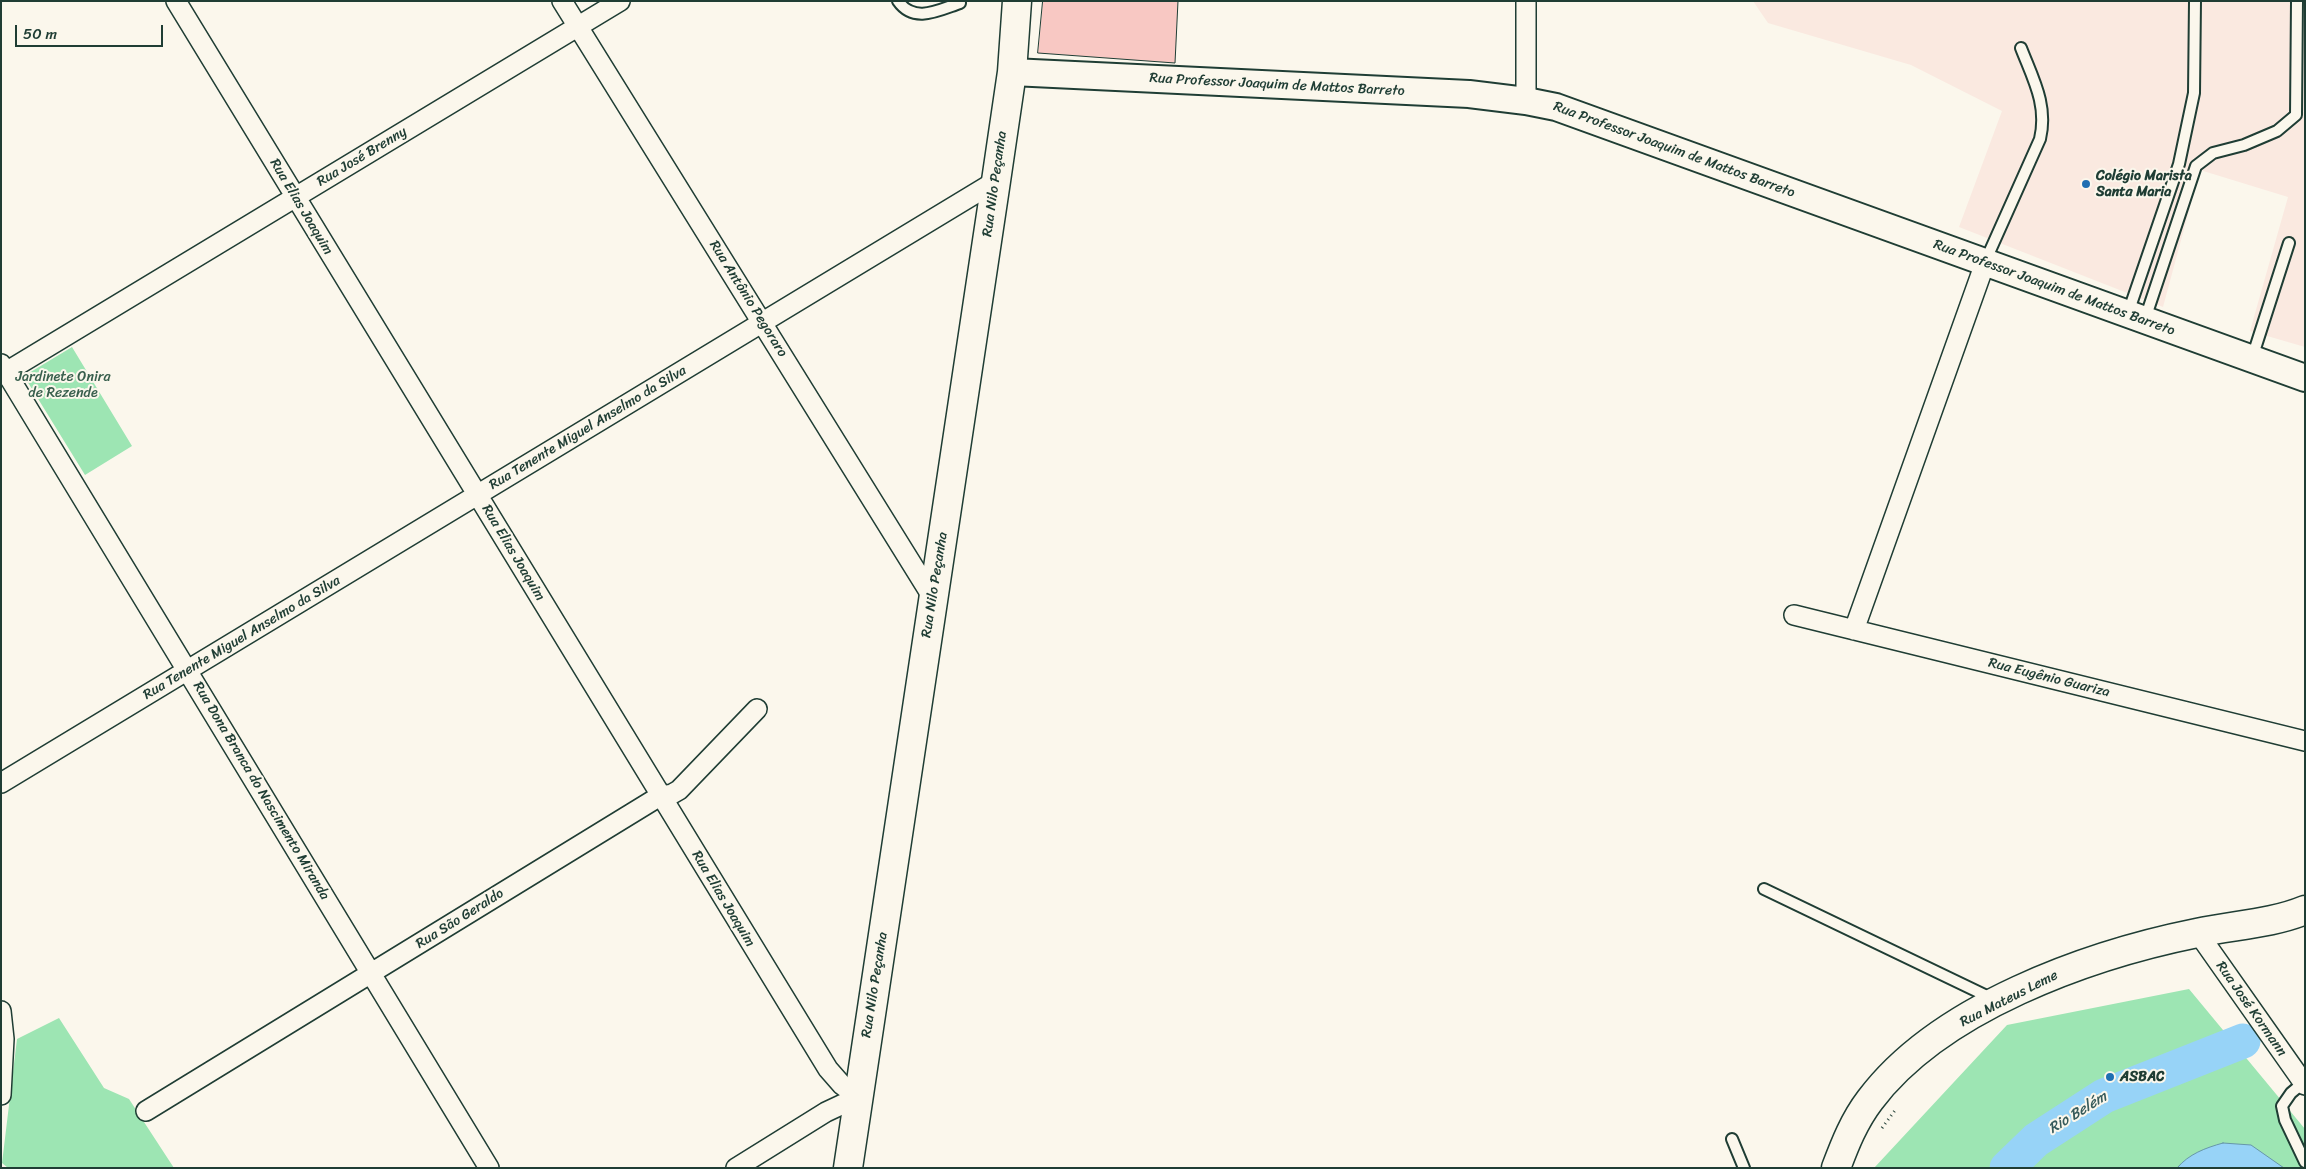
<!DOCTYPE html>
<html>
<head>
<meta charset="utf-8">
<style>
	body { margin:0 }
	#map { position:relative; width:2306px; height:1169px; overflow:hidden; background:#fbf7ec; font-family:Sriracha,sans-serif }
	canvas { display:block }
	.frame { position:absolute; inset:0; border:2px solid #1f3d34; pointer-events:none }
	.scale { position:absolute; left:15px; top:25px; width:148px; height:22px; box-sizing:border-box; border:2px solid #1f3d34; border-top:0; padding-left:6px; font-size:15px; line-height:18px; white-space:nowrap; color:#1f3d34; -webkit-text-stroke:4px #fbf7ec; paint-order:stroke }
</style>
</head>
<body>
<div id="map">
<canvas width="2306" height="1169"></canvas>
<div class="frame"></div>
<div class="scale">50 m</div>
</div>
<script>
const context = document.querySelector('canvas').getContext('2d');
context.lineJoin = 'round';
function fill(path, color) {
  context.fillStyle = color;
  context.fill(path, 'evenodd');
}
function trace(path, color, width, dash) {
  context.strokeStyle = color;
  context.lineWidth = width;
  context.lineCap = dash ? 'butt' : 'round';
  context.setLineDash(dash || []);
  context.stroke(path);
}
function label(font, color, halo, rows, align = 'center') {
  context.font = font + ' Sriracha,sans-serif';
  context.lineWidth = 4;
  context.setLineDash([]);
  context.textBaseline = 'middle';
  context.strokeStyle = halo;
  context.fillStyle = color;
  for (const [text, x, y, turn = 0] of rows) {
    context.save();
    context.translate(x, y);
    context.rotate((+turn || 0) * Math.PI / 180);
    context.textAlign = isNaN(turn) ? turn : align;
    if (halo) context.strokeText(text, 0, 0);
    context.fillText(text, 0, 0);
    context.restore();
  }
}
fill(new Path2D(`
	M1753 1H2305V347L2250 331 2288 197 2200 170 2163 307 1959 227 2002 111 1911 65 1768 23Z`), '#fae9e0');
fill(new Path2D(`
	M72 347 132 446 85 475 24 376Z
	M2189 989 2305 1129V1168H1874L2007 1025Z
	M59 1018 104 1088 129 1099 174 1168H8L2 1163 17 1039Z`), '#9de5b3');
const water = new Path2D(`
	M2223 1143 2251 1145 2284 1168H2177C2189 1154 2205 1148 2223 1143Z`);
fill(water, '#97d3f7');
trace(water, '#6797a9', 1);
trace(new Path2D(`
	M2007 1168 2036 1140 2104 1096 2243 1041`), '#97d3f7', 35);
const building = new Path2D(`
	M1043 1H1178L1175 63 1038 53Z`);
fill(building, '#f8c8c3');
trace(building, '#1f3d34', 1);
const lane = new Path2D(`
	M898 1C914 24 939 10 960 3
	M1985 262 2040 139C2048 105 2033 79 2021 48
	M2128 313 2179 164 2194 93 2195 1
	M2145 319 2196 166 2213 153 2244 145 2277 131 2296 115 2297 1
	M2252 358 2289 243
	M1764 889 1993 999
	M2303 1083 2291 1093 2282 1106 2285 1120 2305 1162
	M1732 1139 1744 1168`);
const street = new Path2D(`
	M176 1 828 1069 842 1085 858 1097 826 1112 736 1168
	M562 1 933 598
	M1526 101V1
	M1 364 489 1168
	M1 375 620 1
	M1794 615 2305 741
	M1854 630 1985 263
	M1 783 996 181
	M2198 933 2305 1085
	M1 1011 4 1039 1 1095
	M146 1111 660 796 672 794 679 790 757 709`);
const secondary = new Path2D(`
	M1012 72 1469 94 1526 101 1556 107 2305 378`);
const primary = new Path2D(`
	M848 1168 996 181 1012 72 1017 1
	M1836 1168C1845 1144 1854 1121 1870 1100 1939 1008 2088 955 2197 933 2233 925 2271 924 2305 910`);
trace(lane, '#1f3d34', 14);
trace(street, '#1f3d34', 22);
trace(secondary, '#1f3d34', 30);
trace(primary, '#1f3d34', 31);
trace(new Path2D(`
	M1882 1128 1896 1109`), '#1f3d34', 3, [1, 4]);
trace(lane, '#fbf7ec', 10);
trace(street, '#fbf7ec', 19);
trace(secondary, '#fbf7ec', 26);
trace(primary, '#fbf7ec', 28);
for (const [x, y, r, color] of [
	[2086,184,5,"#1f6fb2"],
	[2110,1077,5,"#1f6fb2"]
]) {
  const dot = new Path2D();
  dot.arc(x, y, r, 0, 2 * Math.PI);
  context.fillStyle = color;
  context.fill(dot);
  trace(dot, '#fbf7ec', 2);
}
label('14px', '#1f3d34', '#fbf7ec', [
	["Rua Professor Joaquim de Mattos Barreto",1277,85,3],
	["Rua Professor Joaquim de Mattos Barreto",1674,150,20],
	["Rua José Brenny",362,157,-31],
	["Rua Nilo Peçanha",995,184,-82],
	["Rua Elias Joaquim",301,207,59],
	["Rua Professor Joaquim de Mattos Barreto",2054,288,20],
	["Rua Antônio Pegoraro",748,299,58],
	["Rua Tenente Miguel Anselmo da Silva",588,428,-31],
	["Rua Elias Joaquim",513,553,59],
	["Rua Nilo Peçanha",935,585,-81],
	["Rua Tenente Miguel Anselmo da Silva",242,638,-31],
	["Rua Eugênio Guariza",2049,678,14],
	["Rua Dona Branca do Nascimento Miranda",261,791,59],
	["Rua Elias Joaquim",723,899,59],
	["Rua São Geraldo",460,919,-32],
	["Rua Nilo Peçanha",875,985,-81],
	["Rua Mateus Leme",2009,999,-27],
	["Rua José Kormann",2251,1009,55]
]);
label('bold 14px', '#1f3d34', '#fbf7ec', [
	["Colégio Marista",2096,176],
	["Santa Maria",2096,192],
	["ASBAC",2120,1077]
], 'left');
label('14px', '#385f4d', '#fbf7ec', [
	["Jardinete Onira",63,377],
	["de Rezende",63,393]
]);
label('italic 15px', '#375b5b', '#fbf7ec', [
	["Rio Belém",2078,1113,-32]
]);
</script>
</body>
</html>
